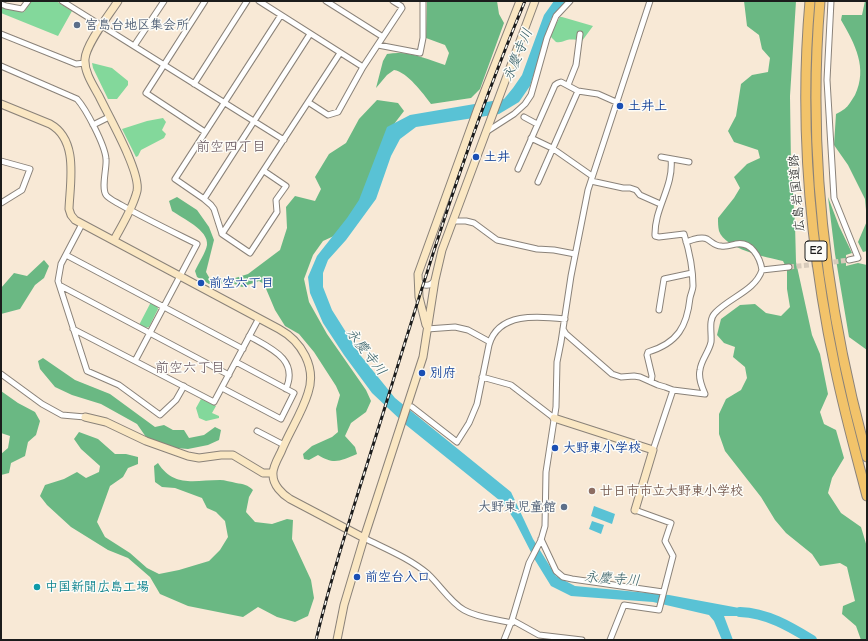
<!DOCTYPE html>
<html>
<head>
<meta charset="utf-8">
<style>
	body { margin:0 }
	#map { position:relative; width:868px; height:641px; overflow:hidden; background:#f8e9d6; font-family:"Comic Neue",sans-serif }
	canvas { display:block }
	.frame { position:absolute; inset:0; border:2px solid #1c1c1c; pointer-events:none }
</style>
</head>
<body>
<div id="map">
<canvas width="868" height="641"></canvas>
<div class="frame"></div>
</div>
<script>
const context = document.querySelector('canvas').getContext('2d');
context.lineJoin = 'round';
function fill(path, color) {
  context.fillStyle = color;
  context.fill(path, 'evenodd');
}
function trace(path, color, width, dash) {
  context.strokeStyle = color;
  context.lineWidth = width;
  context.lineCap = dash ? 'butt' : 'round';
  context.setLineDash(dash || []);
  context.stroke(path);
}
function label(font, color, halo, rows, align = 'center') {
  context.font = font + ' "Comic Neue","Klee One",sans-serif';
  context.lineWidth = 3;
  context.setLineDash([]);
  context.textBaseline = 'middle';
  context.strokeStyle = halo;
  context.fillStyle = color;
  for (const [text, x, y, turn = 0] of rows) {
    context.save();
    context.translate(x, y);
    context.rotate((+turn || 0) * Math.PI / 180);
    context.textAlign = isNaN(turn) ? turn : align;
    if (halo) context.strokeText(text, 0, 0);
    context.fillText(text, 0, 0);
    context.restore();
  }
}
fill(new Path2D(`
	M31 1H56L72 11 58 36 1 13V7L24 12Z
	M560 17H562L593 26 582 41C577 40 572 39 567 40 563 41 561 43 556 42L551 37V32Z
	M92 63 112 68 128 81V85L117 99H108L93 68Z
	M163 118 166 122 162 130 166 134 164 138 141 150 138 156 136 157 122 129 147 121Z
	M151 302 157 305 158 309 149 327 145 328 139 325Z
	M201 399 216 406 212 413 219 416V418L206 421 199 418 196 408Z`), '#83d89b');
fill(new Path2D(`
	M427 1H497L499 14 504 23 480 89 471 98 431 104C423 93 407 72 394 70L387 75 376 88 383 61 387 54C409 50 426 59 445 65L449 53 445 45 426 38Z
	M744 1H796L790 96 791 165 795 224 796 262 812 335 820 354 828 394 820 412 824 424 836 430 844 458 832 478 828 493 841 513 861 527 867 547V640H861L856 626 842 614 843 606 855 601 847 567 840 563 820 566 812 554 786 533 775 520 761 497 725 451 719 434V414L726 399 741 390 747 378 745 367 733 357 735 347 724 343 717 335 721 319 740 305 755 304 766 313 781 316 790 307 787 289V269L783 261C766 257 725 249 719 231 718 227 718 222 718 218L734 198 740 188 734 177 747 164 760 158 758 150 734 142 728 131 736 116 741 84 752 75 768 72 770 58 762 49 759 35 747 26Z
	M865 1H867V251L863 252 858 242 867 221 865 199 848 165 834 145 836 114C848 108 848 106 855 95 868 68 855 44 841 20L842 15H862Z
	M377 100 398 103 404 111 391 128 349 229 323 241 313 255 304 279 309 302 327 334 366 390 371 401 366 412 351 423 345 436 355 447 357 454C340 461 334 465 318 455L309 460 304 459 303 454 312 446 332 437 338 432 336 409 340 395 336 386 314 352 299 334 285 326 275 310 264 284 259 281 242 287 232 283 209 284 197 277 195 271C198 264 206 252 207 245 209 230 182 218 172 211L169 201 177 197 197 210 209 227 214 240 206 272 210 279H232L248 274 280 250 287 228 286 207 295 196 315 201 321 189 315 177 329 154 346 143 359 119Z
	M828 197 839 226 852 253 846 255V266L858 263 867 265V350L849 337 835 254Z
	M44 260 49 266 44 278 35 285 20 309 1 314V288L14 273 27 276Z
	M43 358 75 380 110 394 155 427 164 425 173 430H184L189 438 204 435 215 427 221 430 219 440 208 445 188 449 176 448 146 437 137 424 101 404 72 395 55 387 40 369 38 361Z
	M1 391 18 403 35 412 40 421 36 435 28 442 25 456 11 463 9 473 1 475V454L8 448 10 436 1 433Z
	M79 432 98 439 115 454H126L138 457V464L128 468 123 477 110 486 97 522 105 537 130 553 147 568 159 574 179 570 209 561 220 550 228 537 225 521 216 512 207 508 202 498 175 488 162 487 155 482 154 466 158 463C174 488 195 480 220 480 225 480 231 482 236 483 243 484 248 485 253 490L249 497 246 512 255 522 272 524 287 519 293 520 292 539 311 580 314 598 308 616 295 622 277 617 258 607 243 617 188 606 160 594 150 577 128 558 108 550 71 527 47 505 40 496 45 485 64 479 77 472 86 478 99 472 100 466 81 449 74 439Z`), '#6ab883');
fill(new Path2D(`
	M554 1H566L551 19 530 86 519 102 499 114 416 127 400 139 391 156 376 199 346 240 328 260 323 273V287L332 310 361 356 395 398 511 492 533 539 556 576 575 586 669 595 750 610 753 613 744 616H724L733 640H722L714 621 709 615 653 602 571 596 551 586 535 560 515 521 504 504 406 425 372 393 344 355 323 323 310 293 308 277 317 256 347 218 359 200 387 127 410 115 504 99 513 88 522 75 544 15Z
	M594 506 615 514 612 524 591 516Z
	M592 521 604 525 601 534 589 529Z`), '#59c2d5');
trace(new Path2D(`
	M740 612C767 613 789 626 812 640`), '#59c2d5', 10);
trace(new Path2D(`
	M826 263 849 260
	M789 267 818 264`), '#d7caba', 5, [5, 2.5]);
const street = new Path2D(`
	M62 1 284 140
	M259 1 363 67
	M326 1 383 37
	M831 1 827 80 834 198 858 258 849 260
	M1 4 6 6 22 9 28 1
	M1 34 76 64 85 63
	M378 45 420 53 423 38V1
	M134 46 164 1
	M1 66 77 99C86 109 105 145 106 159 107 168 101 187 106 195 109 199 116 202 121 205 146 219 171 231 197 244L135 361
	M194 84 247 1
	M568 85 576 65 580 34
	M308 102 328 115 338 112 363 67 402 8 401 6 393 1
	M524 117 537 124
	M93 125 109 117
	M205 132 146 93 205 1
	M486 132 514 114 525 104 531 95 535 81 547 38 556 16 570 1
	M531 138 552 148 592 176
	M661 157 689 162
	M1 161 30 169 22 190 1 203
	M518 169 555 85 558 83 561 82 578 91 598 94 616 102
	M264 171 286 186 276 200 277 212 250 253 222 234 214 209 211 205 204 199 175 179 281 15
	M591 181 623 188H630L636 190 640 195 658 203
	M538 182 578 91
	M204 199 310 34
	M453 221H466L474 223 497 240 537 249 554 250 575 254
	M82 224 61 264 58 281 87 371 119 385 160 415 176 400 184 386
	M222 234 340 53
	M66 255 243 349
	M762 270 789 267
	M418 280C423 287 430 287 435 280
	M61 286 229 375
	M659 310 664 279 692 273
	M73 329 214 402 259 318
	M427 329 455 327 468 330 490 342
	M563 329 566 334 612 374 621 377 634 376 640 377 658 385 665 387 673 390 705 394C702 387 698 378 700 370 701 360 709 352 711 342 712 333 708 320 715 313 730 297 755 291 762 270 760 257 751 241 736 244 731 245 727 247 721 246 715 246 712 242 707 239 701 236 692 240 686 242
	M249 336C270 348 299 359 286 389
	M1 374 42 404 62 415 85 417
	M482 377 511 385 554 418
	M651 382 652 376 647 355 648 352C678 343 687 326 690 298 691 293 693 290 693 286 693 269 689 250 684 234L659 237 655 236C654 208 674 187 671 159
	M222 388 281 419 294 393 236 362
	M412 407 457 442 469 423 477 404 489 345C498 312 538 316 565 319
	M257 431 284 445
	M653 450 673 390
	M364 538C386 549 409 558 428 574 440 585 450 602 464 610 478 618 496 619 512 623
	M541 539 556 571 563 577 572 579 663 592
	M512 620 539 635 582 640
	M504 640 512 620 529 563 541 540 545 526 546 472 556 407 557 362 561 342 571 276 588 190 650 1
	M610 640 624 605 659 610 673 556 665 541 671 523 635 510`);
const secondary = new Path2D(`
	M1 104 50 124C79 140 70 182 69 209L71 215 75 220 279 329C301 341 317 367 308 393 302 413 289 432 281 452 278 458 272 468 273 475 273 485 282 494 290 499L364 538
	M114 240C122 225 133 208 137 191 141 172 108 115 99 96 93 85 84 72 85 59 86 44 109 15 118 1
	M426 325 419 297 418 274 478 108 520 1
	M85 417 106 422 146 441 188 456 199 458 221 455H233L263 473H272
	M554 418 653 450 635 510
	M337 640 344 605 364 538 423 357 435 280 442 250 535 1`);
const highway = new Path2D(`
	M810 1C799 124 810 247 835 367 844 411 856 454 867 496
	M820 1C807 155 826 308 867 457`);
trace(street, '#8a8279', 7);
trace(secondary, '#8a8279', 9);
trace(highway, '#8a8279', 11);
trace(street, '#fff', 5);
trace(secondary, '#fae7c3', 7);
trace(highway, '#f2c36a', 9);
const rail = new Path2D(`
	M316 640C336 557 364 476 389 394 430 261 471 129 525 1`);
trace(rail, '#1c1c1c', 3);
trace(rail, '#fdfcf7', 1.5, [4.5]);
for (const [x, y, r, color] of [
	[77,25,4,"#5c6f8a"],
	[620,106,4,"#1a4fb4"],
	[476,157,4,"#1a4fb4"],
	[201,283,4,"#1a4fb4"],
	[422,373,4,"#1a4fb4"],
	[555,448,4,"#1a4fb4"],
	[592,491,4,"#8d6e63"],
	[564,507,4,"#5c6f8a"],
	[357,577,4,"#1a4fb4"],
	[37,587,4,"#0f9aa8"]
]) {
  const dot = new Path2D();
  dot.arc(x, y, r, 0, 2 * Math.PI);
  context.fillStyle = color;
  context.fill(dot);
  trace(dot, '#fdfcf7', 1.5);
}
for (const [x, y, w] of [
	[816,251,22]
]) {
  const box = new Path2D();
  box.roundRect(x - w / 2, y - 10, w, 20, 3);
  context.fillStyle = '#fdfcf7';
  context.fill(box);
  trace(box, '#1c1c1c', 1);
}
label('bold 12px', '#1c1c1c', null, [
	["E2",816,251]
]);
label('bold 13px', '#4e5e75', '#fdfcf7', [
	["宮島台地区集会所",85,25],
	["大野東児童館",556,507,"right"]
], 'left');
label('bold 13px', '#164399', '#fdfcf7', [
	["土井上",628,106],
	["土井",484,157],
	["前空六丁目",209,283],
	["別府",430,373],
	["大野東小学校",563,448],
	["前空台入口",365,577]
], 'left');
label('13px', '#1c1c1c', '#fdfcf7', [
	["広島岩国道路",797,193,-95]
]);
label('bold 13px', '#785e54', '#fdfcf7', [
	["廿日市市立大野東小学校",600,491]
], 'left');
label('bold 13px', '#0d838f', '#fdfcf7', [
	["中国新聞広島工場",45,587]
], 'left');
label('italic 14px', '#345e66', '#fdfcf7', [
	["永慶寺川",518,55,-67],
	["永慶寺川",366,352,52],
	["永慶寺川",612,579,4]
]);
label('14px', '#604f58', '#fdfcf7', [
	["前空四丁目",231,147],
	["前空六丁目",190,368]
]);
</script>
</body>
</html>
